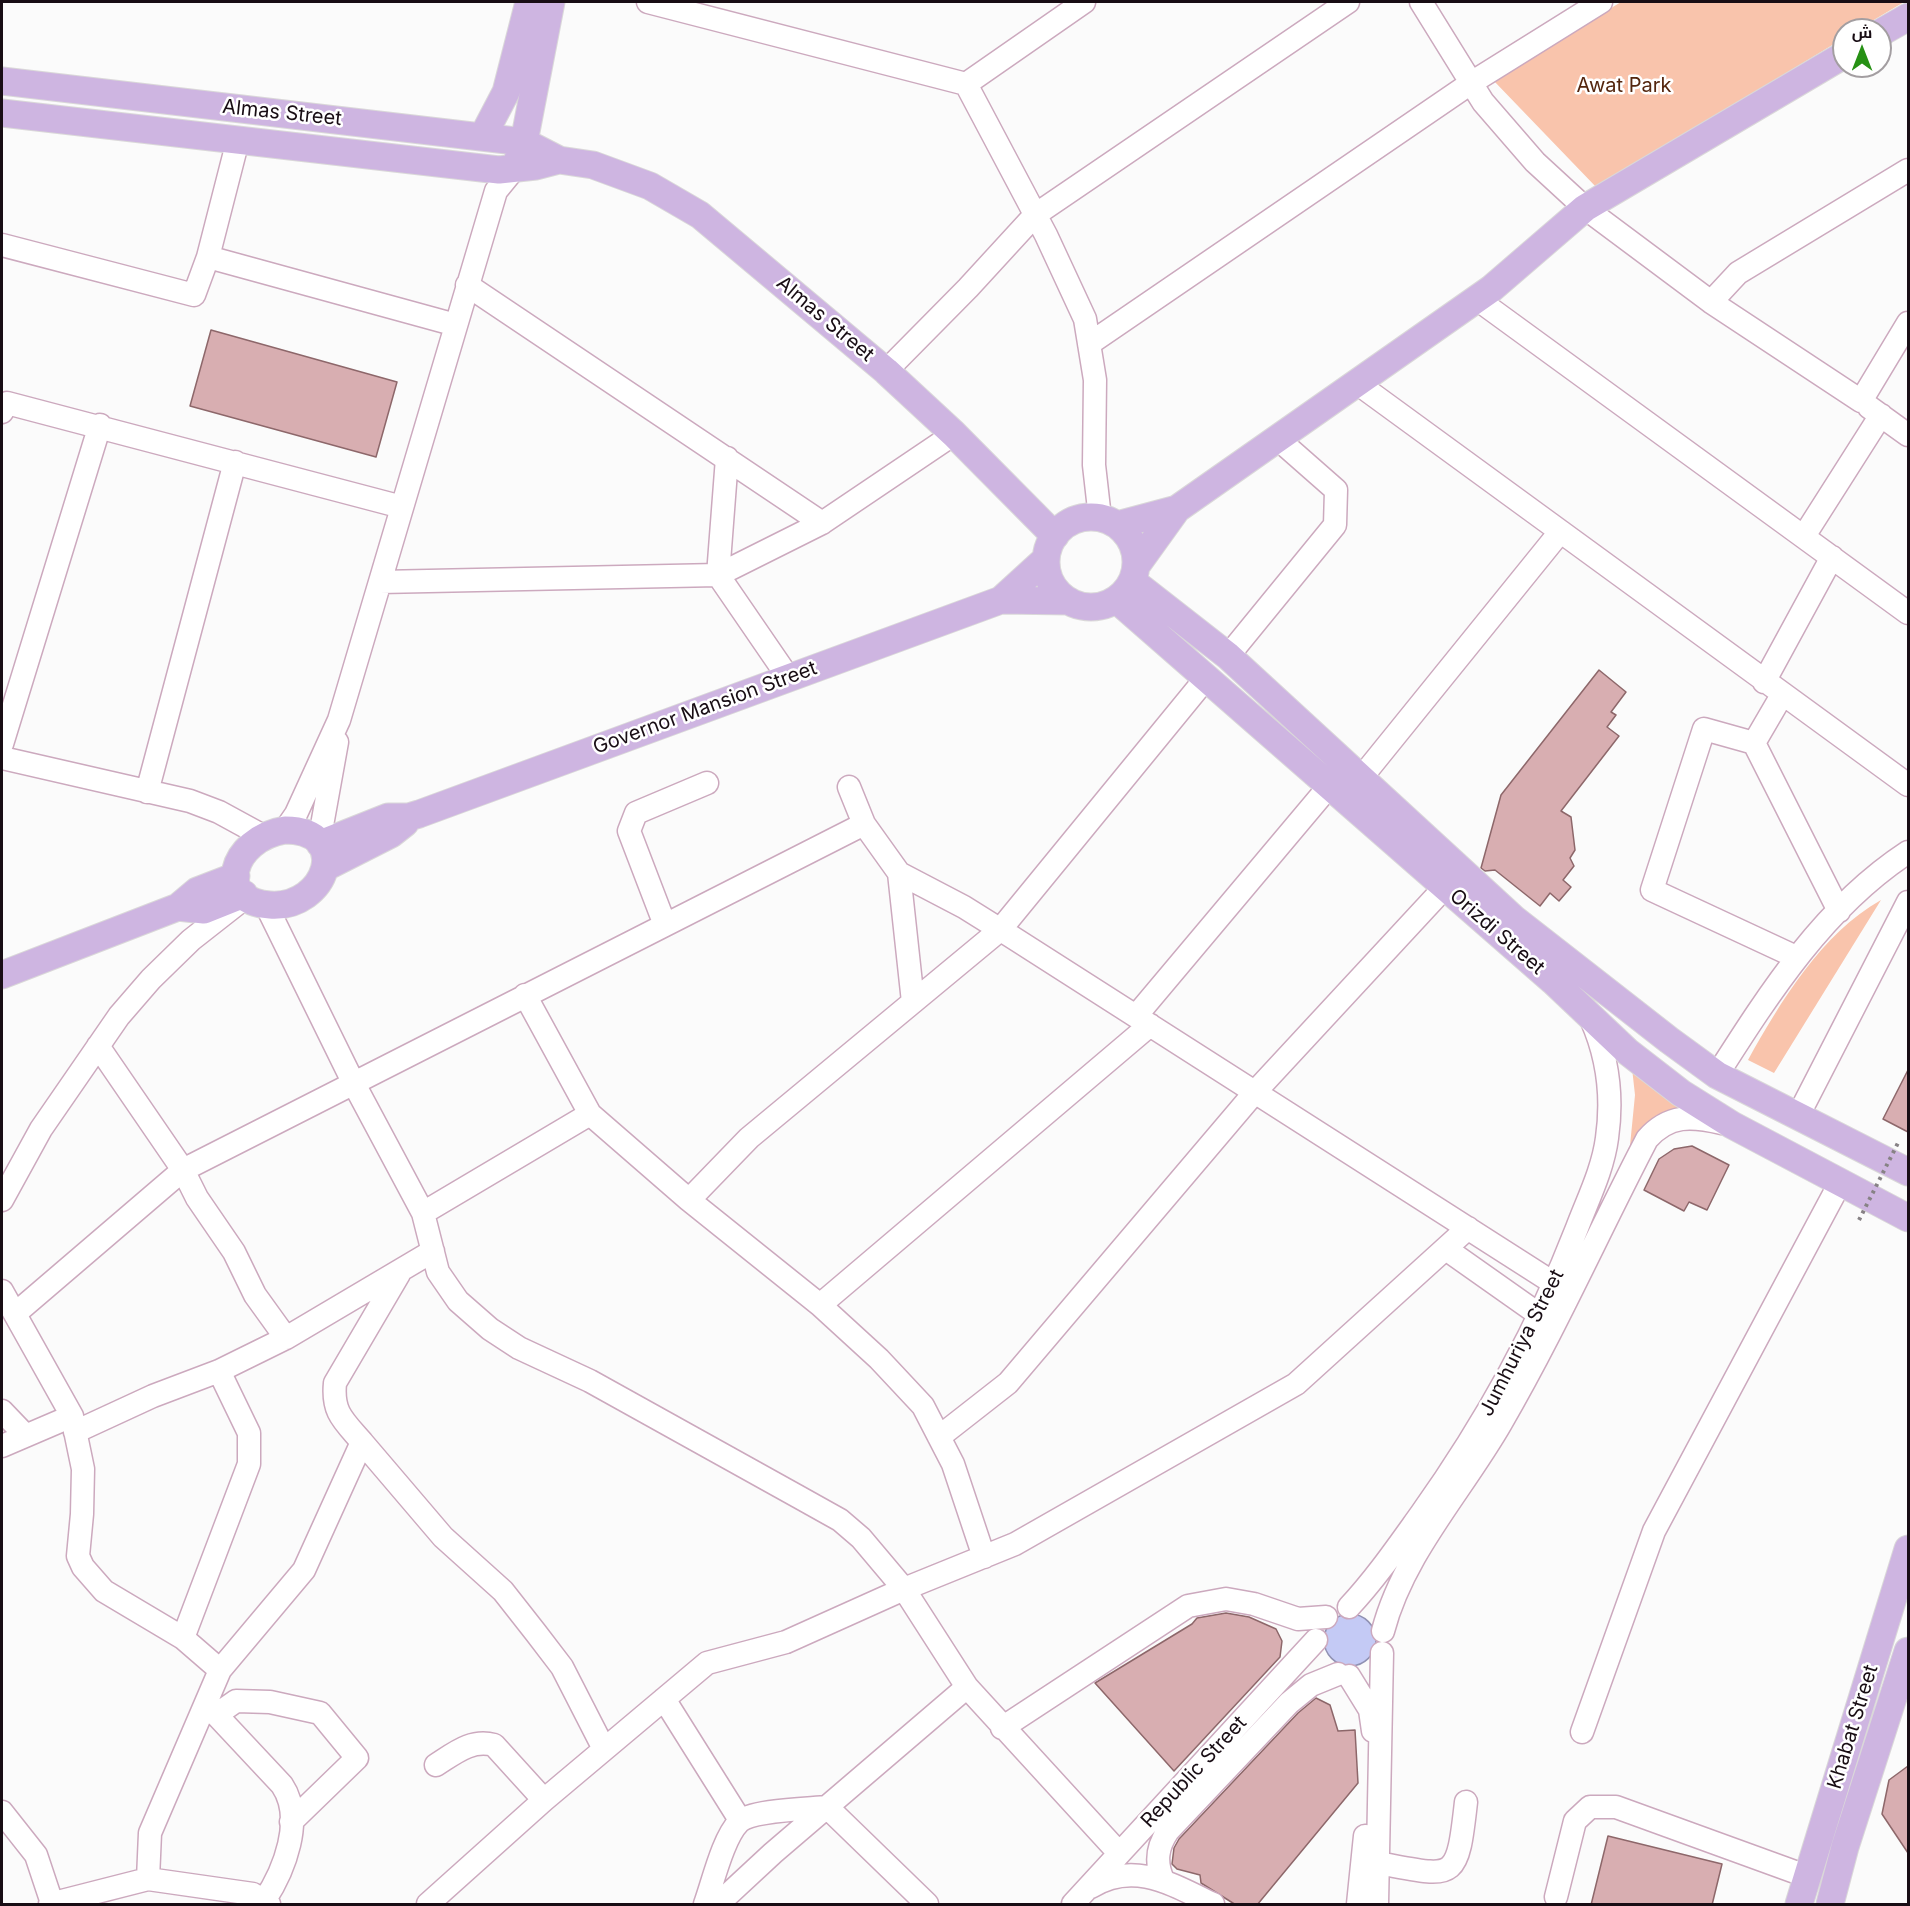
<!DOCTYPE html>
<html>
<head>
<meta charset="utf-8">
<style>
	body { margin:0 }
	#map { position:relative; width:1910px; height:1906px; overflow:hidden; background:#fbfbfb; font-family:Inter,Cairo,sans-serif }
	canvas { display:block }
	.frame { position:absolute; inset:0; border:3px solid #180d14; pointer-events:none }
	.north { position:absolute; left:1832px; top:18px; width:60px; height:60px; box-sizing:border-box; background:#fff; border:2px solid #a39ea1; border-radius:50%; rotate:0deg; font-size:16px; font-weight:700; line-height:24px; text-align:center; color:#180d14 }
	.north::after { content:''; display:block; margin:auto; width:21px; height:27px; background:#279115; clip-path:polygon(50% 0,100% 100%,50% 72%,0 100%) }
</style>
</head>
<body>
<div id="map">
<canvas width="1910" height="1906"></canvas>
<div class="frame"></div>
<div class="north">ش</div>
</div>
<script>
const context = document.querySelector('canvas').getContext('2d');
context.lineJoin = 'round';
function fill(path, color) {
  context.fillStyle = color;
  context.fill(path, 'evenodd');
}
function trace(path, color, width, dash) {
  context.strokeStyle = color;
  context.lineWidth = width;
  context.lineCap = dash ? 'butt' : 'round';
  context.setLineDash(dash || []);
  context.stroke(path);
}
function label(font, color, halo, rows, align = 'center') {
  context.font = font + ' Inter,sans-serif';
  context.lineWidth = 5;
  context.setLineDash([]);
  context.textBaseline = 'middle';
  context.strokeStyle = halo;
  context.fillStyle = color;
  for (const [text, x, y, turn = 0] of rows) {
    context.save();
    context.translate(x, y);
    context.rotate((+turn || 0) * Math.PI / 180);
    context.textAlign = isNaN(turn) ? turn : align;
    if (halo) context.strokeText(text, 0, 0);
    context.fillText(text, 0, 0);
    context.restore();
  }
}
fill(new Path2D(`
	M1621 2H1904L1857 30H1844V38L1597 188 1493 80Z
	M1881 900 1774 1073 1748 1060C1781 1001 1821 934 1881 900Z
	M1631 1059 1683 1107C1649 1114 1644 1138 1628 1166L1635 1095Z`), '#f9c4ac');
const water = new Path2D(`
	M1324 1640a26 26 0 1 1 52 0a26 26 0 1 1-52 0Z`);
fill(water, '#c4caf5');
trace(water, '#9091b2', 1.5);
const building = new Path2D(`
	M211 330 397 382 376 457 190 406Z
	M1599 670 1626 692 1611 712 1616 715 1607 727 1619 736 1561 811 1571 817 1575 850 1570 858 1574 866 1563 880 1571 887 1559 901 1550 893 1540 906 1495 870 1485 871 1481 868 1501 795Z
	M1908 1070V1132L1883 1119Z
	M1692 1146 1729 1165 1707 1210 1689 1202 1684 1211 1644 1190 1659 1159 1674 1149Z
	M1226 1613 1249 1617 1276 1629 1282 1641 1280 1657 1174 1771 1095 1683 1192 1624 1197 1618Z
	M1316 1698 1330 1705 1338 1731 1355 1730 1358 1783 1257 1905H1236L1201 1883 1200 1875 1177 1869 1172 1864 1174 1848 1179 1839 1298 1713Z
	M1908 1766V1853L1882 1814 1889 1780Z
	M1608 1836 1722 1864 1712 1905H1591Z`);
fill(building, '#d8aeb1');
trace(building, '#8d676a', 1.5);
const minor = new Path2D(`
	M648 2 966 84 1046 235 1085 319 1095 380 1094 465 1100 518
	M1421 2 1483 102 1535 162 1585 208 1711 302 1861 401 1908 323
	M966 84 1084 2
	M238 140 208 257 456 325
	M2 245 194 295 208 257
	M467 285 822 523
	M1477 299 1908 613
	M1711 302 1738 273 1908 170
	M1089 344 1471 83 1601 2
	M886 371 968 288 1035 215 1348 2
	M1357 383 1908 785
	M1869 407 1908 435
	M2 412 7 403 402 507
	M727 458 718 575 788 677
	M1804 536 1881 415
	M380 582 718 575 822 523 954 434
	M1228 656 1335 525 1336 490 1278 439
	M1764 682 1832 557
	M1754 743 1782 695
	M2 744 100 425
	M2 758 190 801 219 812 263 836
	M1361 778 1560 532
	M849 787 864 824 899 873 964 907 1012 937 1555 1284
	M147 792 235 462
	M285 830 296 814 339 720 496 191 514 169
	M319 842 337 742
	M899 873 913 1002
	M266 905 353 1082 423 1213 590 1114
	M665 925 629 831 636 813 707 783
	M1796 957 1652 890 1704 729 1754 743 1839 911
	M525 995 590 1114 689 1200
	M1136 1016 1331 784
	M98 1046 183 1170 197 1198 234 1252 255 1295 286 1338 433 1251
	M1717 1075C1770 992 1824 907 1908 852
	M1798 1116 1908 902
	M2 1200 41 1129 119 1016 151 979 191 940 242 900
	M423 1213 438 1272 458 1301 490 1329 519 1348 590 1381 797 1496 840 1520 861 1538 904 1589 967 1687 1119 1853
	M1446 1249 1541 1316
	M2 1291 72 1416 83 1469 82 1514 78 1556 83 1567 104 1591 183 1638 220 1670 150 1833 148 1879
	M820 1305 1150 1025
	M16 1313 183 1170 864 824
	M2 1411 25 1435
	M75 1432 153 1396 219 1371 286 1338
	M939 1437 1008 1383 1255 1092 1445 887
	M362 1442 443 1537 503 1591 536 1633 562 1667 604 1749
	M2 1446 72 1416
	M984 1557 953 1464 923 1406 879 1359 820 1305 689 1200 749 1138 1000 930 1207 677
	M1349 1607C1376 1578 1398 1546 1421 1514 1485 1424 1537 1331 1577 1228 1588 1199 1603 1169 1607 1138 1613 1096 1608 1057 1591 1019
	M1383 1631C1403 1554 1462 1491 1501 1423 1555 1330 1598 1233 1647 1139 1669 1114 1692 1116 1722 1123
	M183 1638 249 1464V1433L219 1371
	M220 1670 304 1570 362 1442C344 1421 332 1413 335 1383L399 1274
	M1349 1676 1370 1710 1373 1731
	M664 1699 740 1820
	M208 1706 282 1785C305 1819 284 1871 264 1901
	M216 1715 236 1701 270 1702 320 1713 357 1758 291 1822
	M1002 1728 1188 1606 1226 1599 1254 1604 1298 1619 1326 1617
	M1582 1732 1654 1531 1840 1183
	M436 1765C455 1753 471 1739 494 1745L544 1800
	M2 1812 36 1855 52 1903
	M1378 1863C1455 1877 1457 1884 1466 1802
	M1163 1880C1155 1862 1157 1847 1168 1831L1289 1703 1311 1685 1338 1674
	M1091 1887C1134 1860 1173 1885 1213 1904
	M1556 1897 1575 1821 1590 1807H1616L1806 1876
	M50 1904 148 1879 253 1894 269 1904
	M428 1904 544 1800 707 1663 786 1642 904 1589 1015 1544 1296 1384 1468 1228
	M705 1904C713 1882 723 1838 739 1822 751 1810 809 1809 827 1807L927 1904
	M718 1904 773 1853 967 1687
	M1073 1904 1316 1640
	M1358 1904 1365 1836
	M1377 1904 1382 1653`);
const major = new Path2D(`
	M1880 33 1908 17
	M2 81 524 142 559 160 593 165 650 186 700 215 886 371 954 434 1055 536
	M2 113 499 170 536 166 559 160
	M483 136 506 92 529 2
	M518 159 524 142 551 2
	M1046 562a45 45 0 1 1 90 0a45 45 0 1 1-90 0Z
	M1117 525 1177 509
	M1136 566 1177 509 1491 289 1585 208 1844 55
	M1132 581 1228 656 1514 919 1669 1040 1717 1075 1908 1172
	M1001 600 1069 601
	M1117 600 1553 981 1628 1052 1681 1093 1732 1125 1908 1218
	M285 830C353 830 327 909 270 905 214 902 230 839 285 830Z
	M320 844 388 817H409L419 814 1001 600 1046 559
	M326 867 391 834 405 823
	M178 907 204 910 244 894
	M2 975 178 907 197 891 236 876
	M1799 1904 1908 1549
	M1830 1904 1845 1847 1908 1651`);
trace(minor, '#cca9be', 25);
trace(major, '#dad8d9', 29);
trace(minor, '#fff', 22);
trace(major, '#ceb5e1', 27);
trace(new Path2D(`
	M1859 1220 1899 1141`), '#878285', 4, [3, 4.5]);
label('20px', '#54260e', '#fff', [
	["Awat Park",1624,86]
]);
label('20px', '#180d14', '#fff', [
	["Almas Street",282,113,6],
	["Almas Street",825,319,40],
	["Governor Mansion Street",705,708,-20],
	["Orizdi Street",1497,932,41],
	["Jumhuriya Street",1522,1343,-63],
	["Khabat Street",1853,1727,-73],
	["Republic Street",1194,1772,-47]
]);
</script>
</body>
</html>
